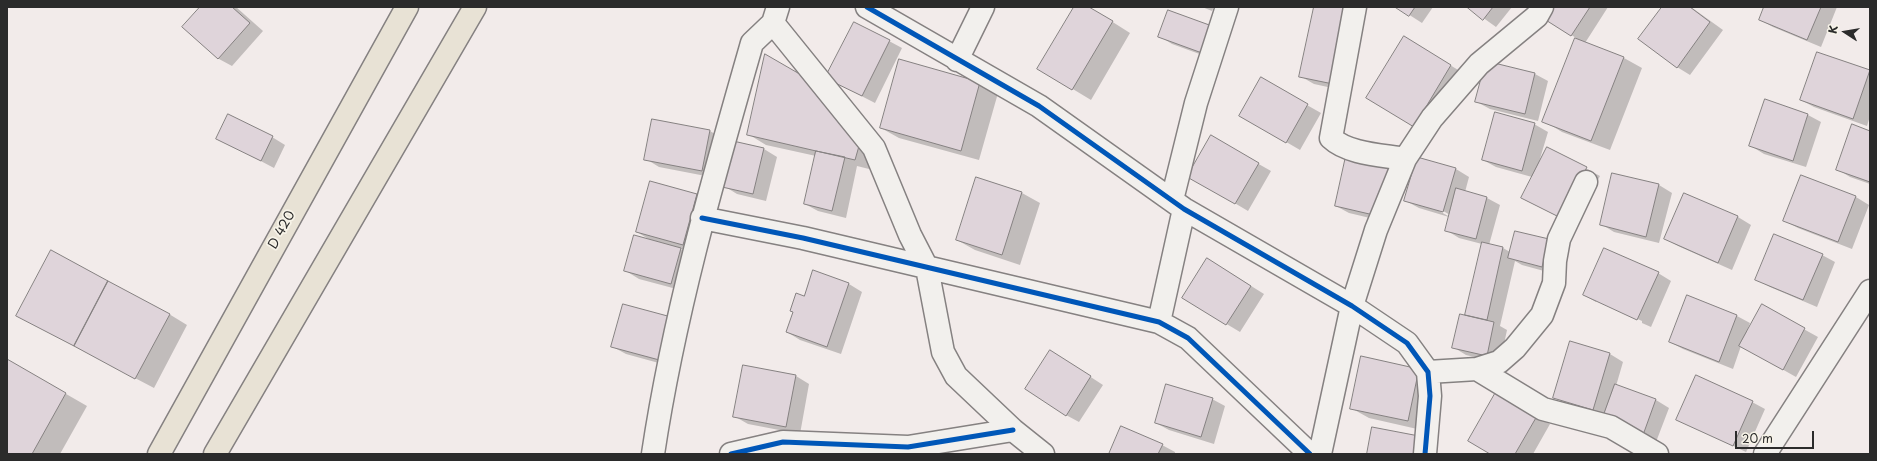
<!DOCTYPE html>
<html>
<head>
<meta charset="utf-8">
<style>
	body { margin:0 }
	#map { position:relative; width:1877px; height:461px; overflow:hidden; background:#f2ebea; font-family:"Playpen Sans",sans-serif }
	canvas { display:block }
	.frame { position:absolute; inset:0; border:8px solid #2b2b2b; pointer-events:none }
	.north { position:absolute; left:1825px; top:12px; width:40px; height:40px; -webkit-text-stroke:3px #f7f3e8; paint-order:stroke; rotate:282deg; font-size:11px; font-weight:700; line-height:16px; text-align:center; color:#2b2b2b }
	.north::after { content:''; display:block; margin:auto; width:14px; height:18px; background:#2b2b2b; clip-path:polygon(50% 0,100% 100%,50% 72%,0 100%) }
	.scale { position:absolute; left:1735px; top:431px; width:79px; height:18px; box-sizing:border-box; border:2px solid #2b2b2b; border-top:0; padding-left:5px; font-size:12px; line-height:14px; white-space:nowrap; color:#2b2b2b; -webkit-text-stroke:3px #f7f3e8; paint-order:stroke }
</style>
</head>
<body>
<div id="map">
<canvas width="1877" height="461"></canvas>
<div class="frame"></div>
<div class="north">K</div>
<div class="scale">20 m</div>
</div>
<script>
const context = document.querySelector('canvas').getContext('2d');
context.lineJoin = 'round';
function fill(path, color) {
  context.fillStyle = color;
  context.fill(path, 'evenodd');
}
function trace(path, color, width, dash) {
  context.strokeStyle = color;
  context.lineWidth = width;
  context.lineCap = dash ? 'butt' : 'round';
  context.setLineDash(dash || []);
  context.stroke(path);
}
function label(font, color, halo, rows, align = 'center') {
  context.font = font + ' "Playpen Sans",sans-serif';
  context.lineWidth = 3.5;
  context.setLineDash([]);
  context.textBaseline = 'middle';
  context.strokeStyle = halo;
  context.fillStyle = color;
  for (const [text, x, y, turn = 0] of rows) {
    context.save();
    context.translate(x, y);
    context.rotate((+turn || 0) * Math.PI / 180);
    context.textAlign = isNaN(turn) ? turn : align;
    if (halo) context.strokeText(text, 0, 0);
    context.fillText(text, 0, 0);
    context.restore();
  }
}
fill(new Path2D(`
	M202 7H236L263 31 232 66 219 59 184 27Z
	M1075 7H1089L1130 33 1091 100 1038 68Z
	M1202 7H1214L1212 11Z
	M1315 7 1346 91 1314 84 1300 76Z
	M1397 7H1433L1422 23Z
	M1468 7H1512L1496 27Z
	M1549 7H1608L1585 43 1624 58 1642 68 1610 150 1562 132 1544 121 1576 38 1543 16Z
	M1663 7H1691L1723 30 1690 75 1677 67Z
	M1766 7H1837L1821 47 1773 27 1760 20Z
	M1225 35 1216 60 1172 44 1159 36Z
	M889 41 902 48 875 103 840 85Z
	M1422 48 1468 76 1414 126Z
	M1818 53 1870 71V116L1867 126 1814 107 1801 100Z
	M766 55 879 150 873 170 857 166 846 218 818 211 805 204 816 156 766 145 748 134Z
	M1486 62 1535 74 1548 81 1538 121 1490 109 1477 102Z
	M1261 79 1321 113 1300 150 1240 115Z
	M980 83 998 93 979 160 899 138 881 128Z
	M1765 100 1808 115 1821 122 1806 167 1764 154 1751 146Z
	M1534 124 1548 132 1539 162 1547 148 1600 176 1574 225 1522 198 1532 177 1496 167 1483 160Z
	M710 131 723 139 716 178 659 167 646 159Z
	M1870 132V184L1850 177 1837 169Z
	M272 137 285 145 274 168 217 138Z
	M1211 137 1271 171 1248 211 1189 176Z
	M764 149 777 157 766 201 737 194 724 186Z
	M1389 167 1402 174 1391 223 1349 213 1336 206Z
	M1456 169 1469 177 1465 192 1487 198 1500 205 1489 245 1503 248 1510 252 1549 240 1555 274 1522 265 1515 261 1500 326 1507 330 1500 363 1466 355 1453 347 1466 316 1482 244 1459 238 1446 230 1449 217 1419 208 1406 201ZM1440 209 1450 215V217L1439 211Z
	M1802 176 1856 197 1869 205 1852 249 1798 228 1785 221Z
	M1659 185 1672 193 1659 243 1614 232 1601 224Z
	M1022 193 1040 203 1020 265 975 250 957 240Z
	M696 195 709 203 696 252 680 249 694 256 684 291 639 279 626 271 650 240 637 232Z
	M1684 195 1738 217 1751 225 1732 270 1678 246 1665 239Z
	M1822 255 1835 262 1817 307 1770 287 1757 280Z
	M1208 259 1264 294 1240 332 1183 298Z
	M814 272 849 284 862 292 841 354 800 340 787 332 805 298Z
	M1658 273 1671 281 1651 327 1642 323V321L1596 300V302L1584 295Z
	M1688 296 1737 316 1750 323 1747 331 1748 332 1762 306 1818 337 1796 377 1741 346 1733 369 1683 349 1670 342Z
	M169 314 187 325 154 388 36 326Z
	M674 318 677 368 626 354 613 347Z
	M1610 354 1623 362 1616 386 1656 400 1669 408 1656 442 1567 405 1554 397Z
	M1063 359 1103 385 1079 422 1066 415Z
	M7 360 87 406 60 454H7Z
	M744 366 796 376 809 384 800 434 748 424 734 416Z
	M1418 370 1426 431 1369 418 1351 408Z
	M1496 394 1550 424 1533 454H1492Z
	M1212 399 1225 406 1214 444 1169 430 1156 423Z
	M1752 402 1765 409 1746 452 1677 419Z
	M1162 445 1175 452V454H1111Z`), '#0003');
const building = new Path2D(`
	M200 7H232L250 23 218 59 182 27Z
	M1074 7H1089L1113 21 1072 90 1037 69Z
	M1314 7H1346L1333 84 1299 77Z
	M1395 7H1415L1409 16Z
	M1467 7H1493L1483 20Z
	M1548 7H1590L1571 36 1541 17Z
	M1662 7H1690L1710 22 1677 68 1638 39Z
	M1764 7H1821L1807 40 1759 20Z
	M1168 10 1212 26 1202 53 1158 37Z
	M854 22 890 40 862 96 825 78Z
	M1404 36 1451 65 1414 127 1366 98Z
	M1575 38 1624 57 1591 141 1542 122Z
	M1817 52 1870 70 1853 119 1800 100Z
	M765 54 810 80 861 139 855 160 747 135Z
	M899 59 980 82 961 151 880 128Z
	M1486 61 1535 73 1525 114 1475 102Z
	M1261 77 1308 104 1286 143 1239 116Z
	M1765 99 1808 114 1793 161 1749 146Z
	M1495 112 1535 123 1522 171 1482 160Z
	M228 114 273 136 261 161 216 139Z
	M652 119 710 130 702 171 644 160Z
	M1852 124 1870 131V182L1836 170Z
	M1211 135 1259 163 1235 204 1187 177Z
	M733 141 764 148 753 194 722 187Z
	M1547 147 1587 167 1561 218 1521 198Z
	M816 151 845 157 832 211 804 204Z
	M1346 156 1389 166 1378 216 1335 206Z
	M1417 157 1456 168 1443 212 1404 201Z
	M1612 173 1659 184 1646 237 1600 225Z
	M1801 175 1856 196 1838 242 1783 221Z
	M976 177 1022 192 1002 255 956 240Z
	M650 181 697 194 683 245 636 232Z
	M1456 188 1487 197 1476 239 1445 231Z
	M1684 193 1738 216 1718 263 1664 239Z
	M1515 231 1549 239 1542 267 1508 258Z
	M1774 234 1823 254 1803 300 1755 280Z
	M634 235 681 248 671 284 624 271Z
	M1482 242 1503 247 1487 320 1465 315Z
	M1604 248 1659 272 1637 320 1583 295Z
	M51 250 108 281 74 346 16 316Z
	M1207 258 1251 286 1226 325 1182 298Z
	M813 270 849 283 827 347 786 332 793 312 790 311 796 293 804 296Z
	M108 281 170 314 135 379 74 346Z
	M1687 295 1737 315 1719 362 1669 342Z
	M623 304 675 318 663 361 611 347Z
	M1762 304 1805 328 1783 370 1739 346Z
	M1460 314 1494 322 1487 356 1452 348Z
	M1570 341 1610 353 1593 410 1553 398Z
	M1050 350 1091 376 1066 416 1025 389Z
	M1361 356 1419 369 1408 421 1350 409Z
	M7 359 66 393 32 454H7Z
	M743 365 796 375 786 427 733 417Z
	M1696 375 1753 401 1733 446 1676 420Z
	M1166 384 1213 398 1201 437 1155 423Z
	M1615 384 1656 399 1643 435 1602 420Z
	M1496 392 1537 416 1515 454H1490L1468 441Z
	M1121 426 1163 444 1158 454H1109Z
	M1372 427 1419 436 1416 454H1367Z`);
fill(building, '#dfd4da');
trace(building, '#858181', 1);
const street = new Path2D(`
	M867 7 1039 106 1184 209 1352 306 1407 343 1428 372 1430 396 1425 454
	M1355 7 1331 138C1348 154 1382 155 1405 159
	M773 23 874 148 910 235 927 268 943 352 956 376 1013 430 1043 454
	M957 60 983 7
	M1172 200 1196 103 1227 7
	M702 218 803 238 1159 322 1188 338 1310 454
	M1159 322 1184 209
	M1477 369 1499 362 1515 348 1542 315 1554 283 1555 261 1559 239 1586 182
	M1428 372 1477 369 1543 409 1611 427 1657 454
	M653 454C674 314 713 179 752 43L773 23 778 7
	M731 454 783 442 908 447 1013 430
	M1320 454 1352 306 1376 230 1405 159 1432 118 1479 64 1537 16 1542 7
	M1765 454 1870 291`);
const highway = new Path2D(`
	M159 454 407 7
	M215 454 475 7`);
trace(street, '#858181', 25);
trace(highway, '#858181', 25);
trace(street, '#f2f0ed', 22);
trace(highway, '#e8e2d5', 22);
trace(new Path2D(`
	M867 7 1039 106 1184 209 1352 306 1407 343 1428 372 1430 396 1425 454
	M702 218 803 238 1159 322 1188 338 1310 454
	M731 454 783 442 908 447 1013 430`), '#0057b8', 5);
label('13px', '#2b2b2b', '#f7f3e8', [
	["D 420",282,230,-61]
]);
</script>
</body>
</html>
